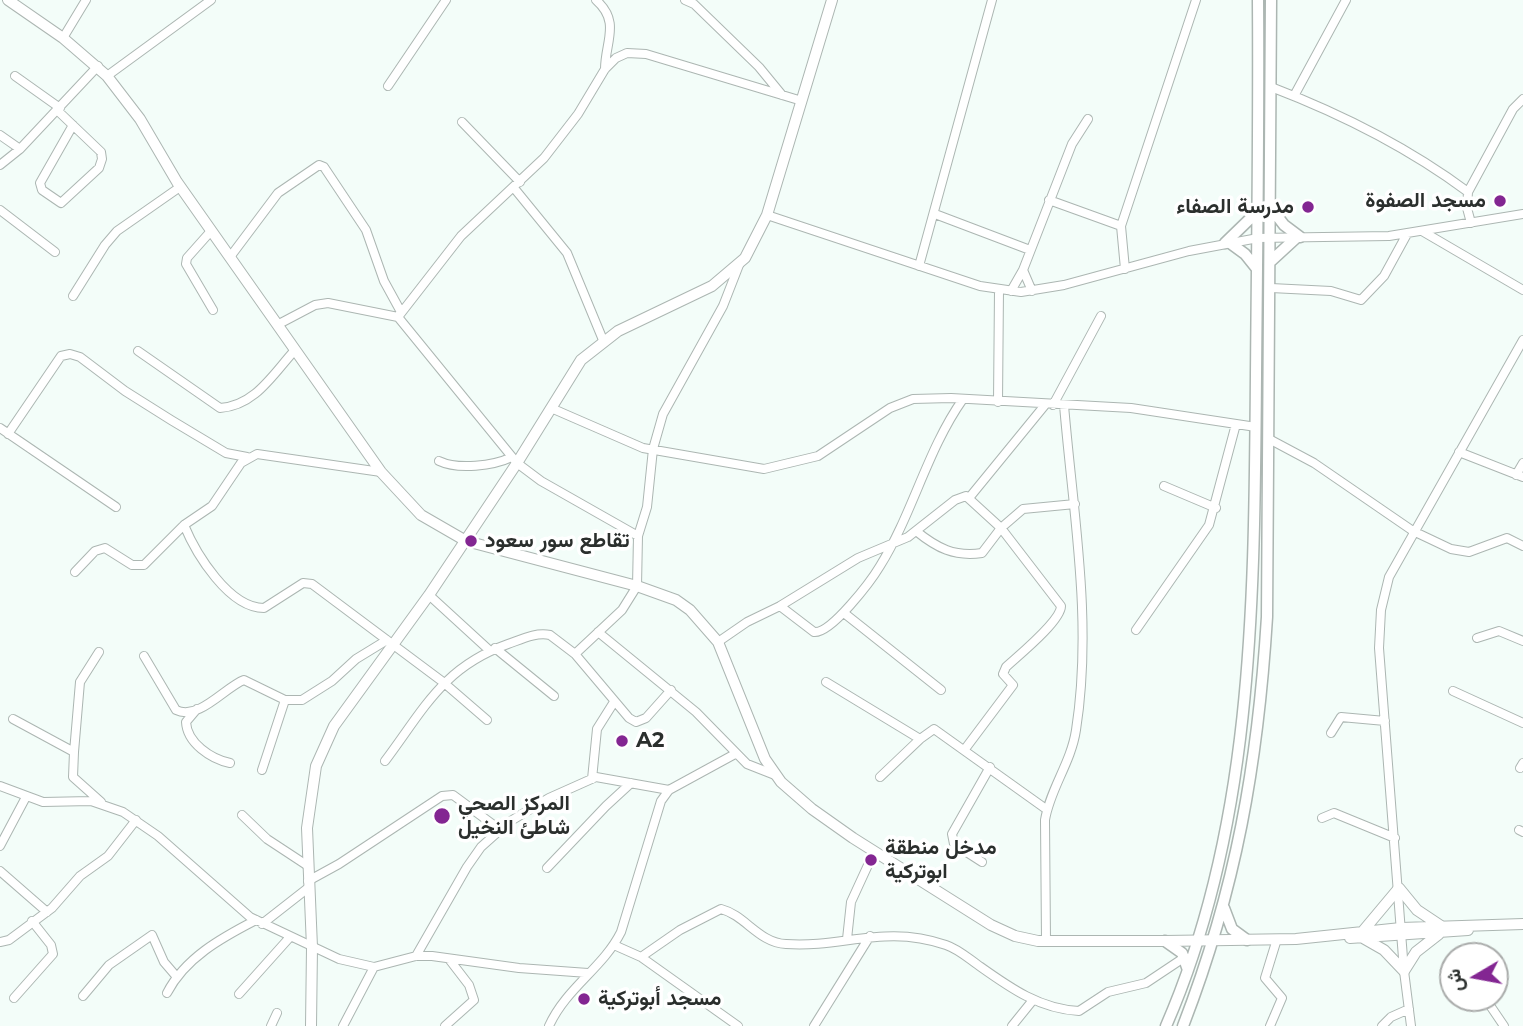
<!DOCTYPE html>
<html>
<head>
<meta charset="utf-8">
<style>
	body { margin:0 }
	#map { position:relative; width:1523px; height:1026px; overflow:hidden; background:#f3fdf9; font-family:Montserrat,Vazirmatn,sans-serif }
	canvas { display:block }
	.north { position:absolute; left:1439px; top:942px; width:70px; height:70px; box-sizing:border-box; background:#fff; border:2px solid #aaacab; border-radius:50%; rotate:260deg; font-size:19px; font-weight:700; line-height:28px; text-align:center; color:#2b2f2d }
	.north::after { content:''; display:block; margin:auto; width:24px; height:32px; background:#832692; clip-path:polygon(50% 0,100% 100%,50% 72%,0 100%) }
</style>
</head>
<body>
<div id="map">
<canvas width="1523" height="1026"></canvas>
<div class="north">ش</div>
</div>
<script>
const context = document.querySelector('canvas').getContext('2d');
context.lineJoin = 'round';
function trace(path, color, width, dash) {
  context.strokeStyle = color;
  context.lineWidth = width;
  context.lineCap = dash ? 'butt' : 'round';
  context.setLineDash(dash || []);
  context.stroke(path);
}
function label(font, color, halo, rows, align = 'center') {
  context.font = font + ' Montserrat,Vazirmatn,sans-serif';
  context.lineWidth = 7;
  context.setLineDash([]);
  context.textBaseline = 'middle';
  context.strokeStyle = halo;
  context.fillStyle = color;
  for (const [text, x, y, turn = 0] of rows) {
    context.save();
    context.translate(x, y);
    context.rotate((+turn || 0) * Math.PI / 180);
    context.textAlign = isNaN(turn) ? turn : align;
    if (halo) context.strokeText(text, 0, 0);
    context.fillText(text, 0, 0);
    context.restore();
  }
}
const minor = new Path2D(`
	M596 0C621 22 605 42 605 69
	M685 0 694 4 759 67 782 95
	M63 38 86 0
	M15 76 60 108
	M107 76 211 0
	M388 86 446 0
	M1271 87C1339 113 1409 148 1468 192
	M1294 96 1346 0
	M58 111 101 152 102 159 99 168 61 203 42 190 40 183 73 125
	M462 122 520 182
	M0 135 20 149
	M0 165 20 149 98 66
	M514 188 567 253 603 340
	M1049 200 1121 226
	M0 210 55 252
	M935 214 1030 250
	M767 215 980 286 1021 292 1064 285 1189 251 1258 238 1389 236 1523 214
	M1471 223 1467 208 1468 192 1513 109 1523 99
	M211 231 187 258 186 264 213 310
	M1422 231 1523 290
	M230 257 278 193 319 165 324 167 366 230 384 281 401 312
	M919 266 992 0
	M1125 269 1121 226 1196 0
	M1271 288 1331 291 1361 300 1384 276 1407 234
	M1011 291 1023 270
	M1032 291 1023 270 1072 144 1088 119
	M73 296 105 245 117 231 180 187
	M398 317 461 236 544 158 578 114 605 69 616 58 627 53 646 54 802 101
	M277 325 315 305 328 303 398 317 517 463 541 481 638 536
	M138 351 220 408C255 406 273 374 295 350
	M998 402 999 290
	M1053 405 1101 316
	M551 408 643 448 764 469 818 456 890 408 913 399 951 398 1131 408 1256 427
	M0 428 116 507
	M8 434 61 356 70 354 80 357 125 391 171 420 226 453 247 457
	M1269 439 1314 463 1413 531 1451 549 1469 552 1507 538 1523 546
	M1459 452 1523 477
	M439 461C458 470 493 466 512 457
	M381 472 257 454 241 463 212 506 184 525C196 554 229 608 264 608L303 583 312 584 443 682 487 720
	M1516 475 1523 463
	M1164 486 1216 508
	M969 498 1045 405
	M916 531C937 548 954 557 982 553L1001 528 1023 509 1075 504
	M75 572 95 551 105 548 132 565H144L184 525
	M429 595 489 650
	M780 606 814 632C831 634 871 581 880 566 913 513 927 450 963 399
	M844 613 941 690
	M1136 630 1209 525 1236 424
	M598 632 696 712 747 764 775 775
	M1477 638 1499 631 1523 641
	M718 642 747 622 780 606 858 558 908 537 955 500 966 496 1001 528 1061 606C1061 621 1019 655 1006 667L1003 674 1013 685 965 749
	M495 648 554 696
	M575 654 622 610 637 586 638 536 647 507 653 449 663 414 723 306 739 265
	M144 656 176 710C199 721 225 687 244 680L285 700H302L332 681 356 659 387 640
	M826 682 920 739
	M1453 691 1523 723
	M197 709 186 722C187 743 211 759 230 763
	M13 719 74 752 73 777 101 802
	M1331 733 1341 717 1385 721
	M74 752 80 682 99 652
	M385 761C424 709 443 667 508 644 522 639 536 632 550 635L575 654 629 718 636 722 646 718 671 690
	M1520 768 1523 763
	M262 770 285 700
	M880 777 920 739 934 729 1046 809
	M592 779 597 729 614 702
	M0 786 43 802 91 801 123 812 158 836 250 917 339 959 374 967 416 956H432L519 968 588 973
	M242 815 267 839 308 866
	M1322 818 1334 813 1395 838
	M1519 830 1523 832
	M0 846 26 797
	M982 862 954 844 952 834 990 767
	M547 868 606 806 631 783
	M0 871 47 912
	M308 881 339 864 442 796 453 795 499 829
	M262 924 308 888
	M847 939 851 902 874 852
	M1046 941 1045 820C1050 789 1071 763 1076 730 1093 622 1073 513 1064 405
	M0 942 9 940 52 908 80 876 108 856 136 820
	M614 945 641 957 680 930 721 909C745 915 759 943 786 944 844 948 884 924 946 945 958 949 968 958 978 965 1009 987 1039 1009 1079 1011L1108 992 1146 983 1185 957
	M416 956 467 867 481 847 509 822 549 798 596 777 669 790
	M641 957 738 1026
	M167 993C185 958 221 938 256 920
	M239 994 290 937
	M83 996 109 965 152 935 164 962 176 976
	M14 998 53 954 51 945 32 921
	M1485 998 1504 1026
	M271 1026 277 1013
	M343 1026 374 967
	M445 1026 474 1000 469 985 449 959
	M549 1026C566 988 603 968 621 932L661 801 669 790 735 754
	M814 1026 870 936
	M1012 1026 1033 1000
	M1270 1026 1282 998 1265 978 1277 939
	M1382 1026 1391 1017 1409 1009
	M1411 1026 1404 971 1379 648 1381 610 1389 577 1523 340`);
const tertiary = new Path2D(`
	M8 0 63 38 107 76 140 119 177 182 381 472 421 515 466 541 637 586 676 600 690 610 718 642 765 759 781 782 812 809 853 838 991 925 1015 936 1038 941H1165L1296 939 1401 928 1523 924
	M1363 931 1399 888 1417 910 1441 926
	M1350 938 1468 930
	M1363 938 1384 950 1404 971 1416 952 1439 934
	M311 1026 312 947 307 828 316 766 334 726 429 595 517 463 581 360 618 331 712 286 745 258 767 215 832 0`);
const secondary = new Path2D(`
	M1271 208 1284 225 1300 237
	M1225 243 1258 211
	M1230 243 1245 254 1257 269
	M1271 261 1296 238
	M1224 908 1232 929 1247 940
	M1165 941 1182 953 1188 970
	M1166 1026C1255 822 1254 594 1256 376 1257 250 1259 125 1258 0
	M1183 1026C1236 889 1258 763 1267 617L1271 0`);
trace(minor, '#acb6b2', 10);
trace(tertiary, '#acb6b2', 12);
trace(secondary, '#acb6b2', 13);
trace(minor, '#fff', 8);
trace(tertiary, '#fff', 10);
trace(secondary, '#fff', 10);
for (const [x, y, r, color] of [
	[1500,201,7,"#832692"],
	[1308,207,7,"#832692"],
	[471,541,7,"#832692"],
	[622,741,7,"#832692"],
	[442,816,9,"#832692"],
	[871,860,7,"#832692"],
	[584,999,7,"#832692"]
]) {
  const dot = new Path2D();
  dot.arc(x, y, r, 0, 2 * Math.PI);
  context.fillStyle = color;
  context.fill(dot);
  trace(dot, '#fff', 2.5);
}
label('bold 21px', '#2b2f2d', '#fff', [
	["مسجد الصفوة",1486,201,"right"],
	["مدرسة الصفاء",1294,207,"right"],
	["تقاطع سور سعود",485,541],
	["A2",636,741],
	["المركز الصحي",458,804],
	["شاطئ النخيل",458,828],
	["مدخل منطقة",885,848],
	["ابوتركية",885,872],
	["مسجد أبوتركية",598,999]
], 'left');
</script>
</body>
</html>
